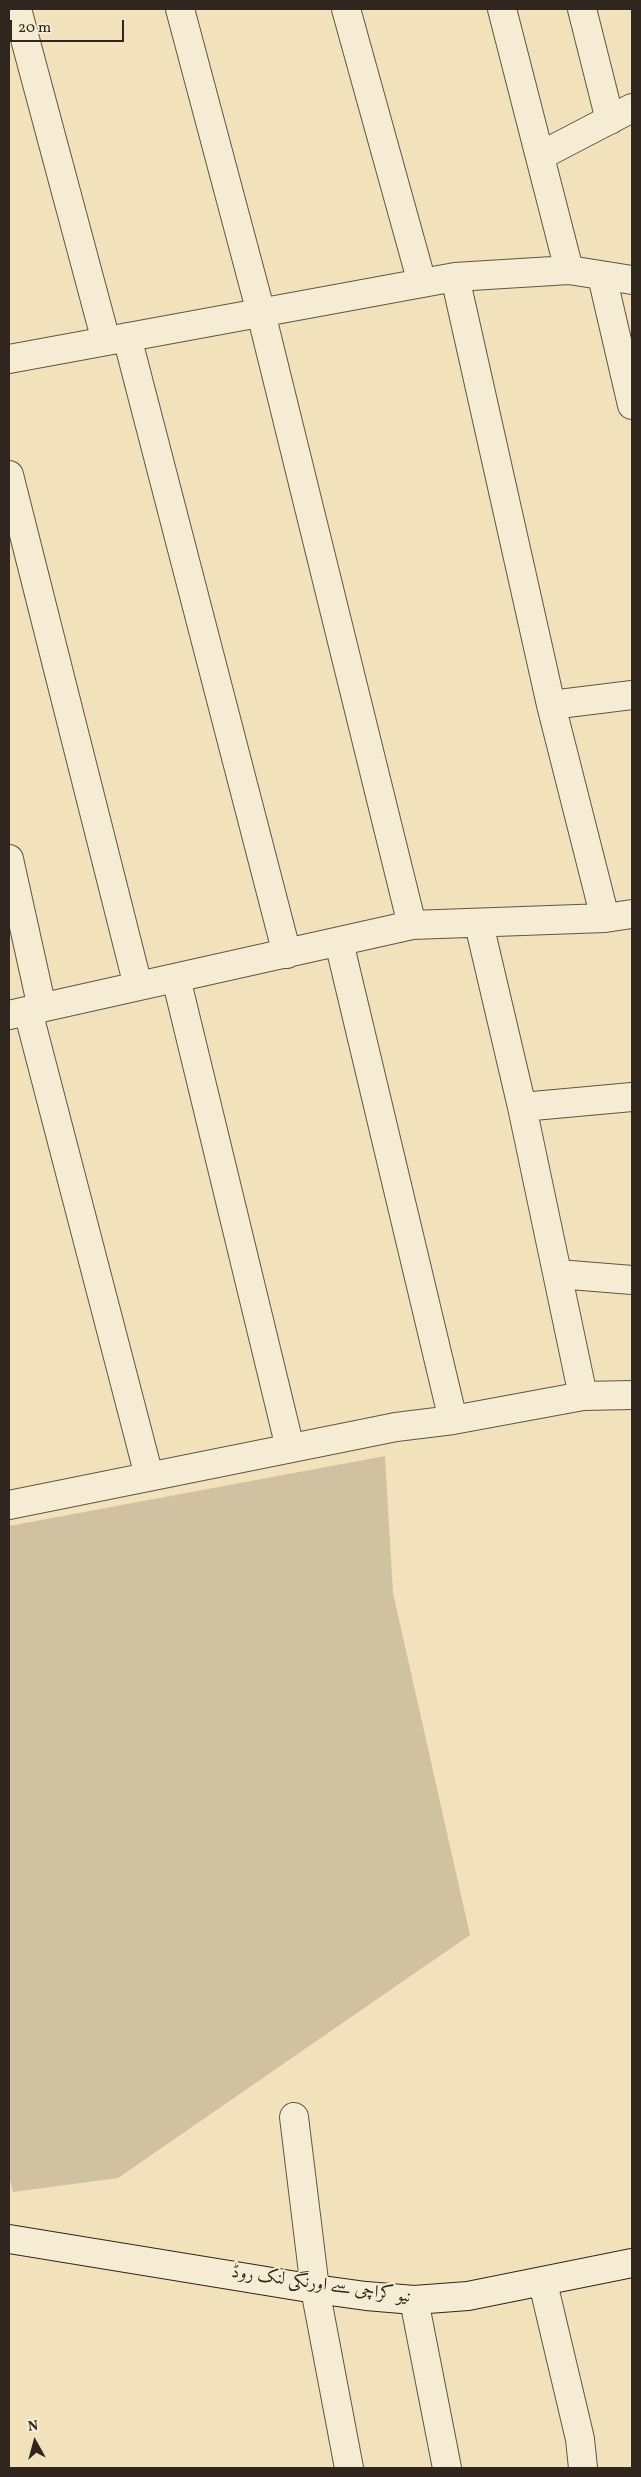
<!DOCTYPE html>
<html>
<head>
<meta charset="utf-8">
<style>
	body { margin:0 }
	#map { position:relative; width:641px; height:2477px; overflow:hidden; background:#f1e2bb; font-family:Vollkorn,serif }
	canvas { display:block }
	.frame { position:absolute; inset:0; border:10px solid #31261e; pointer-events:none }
	.north { position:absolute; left:10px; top:2417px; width:50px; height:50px; -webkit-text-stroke:4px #f6ecd3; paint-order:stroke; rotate:353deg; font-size:14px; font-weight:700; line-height:20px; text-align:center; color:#31261e }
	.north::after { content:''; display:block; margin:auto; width:18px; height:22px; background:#31261e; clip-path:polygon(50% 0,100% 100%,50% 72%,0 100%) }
	.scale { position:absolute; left:10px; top:20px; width:114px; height:22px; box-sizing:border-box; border:2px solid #31261e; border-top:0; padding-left:6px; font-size:15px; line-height:18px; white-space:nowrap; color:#31261e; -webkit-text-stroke:4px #f6ecd3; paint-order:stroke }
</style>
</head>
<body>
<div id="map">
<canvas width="641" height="2477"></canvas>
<div class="frame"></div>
<div class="north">N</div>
<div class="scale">20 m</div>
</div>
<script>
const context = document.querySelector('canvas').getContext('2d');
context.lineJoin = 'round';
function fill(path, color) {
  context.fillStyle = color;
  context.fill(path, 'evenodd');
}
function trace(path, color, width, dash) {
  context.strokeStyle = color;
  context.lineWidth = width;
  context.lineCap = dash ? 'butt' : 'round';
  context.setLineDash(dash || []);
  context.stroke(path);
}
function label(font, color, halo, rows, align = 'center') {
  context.font = font + ' Vollkorn,Amiri,serif';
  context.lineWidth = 4;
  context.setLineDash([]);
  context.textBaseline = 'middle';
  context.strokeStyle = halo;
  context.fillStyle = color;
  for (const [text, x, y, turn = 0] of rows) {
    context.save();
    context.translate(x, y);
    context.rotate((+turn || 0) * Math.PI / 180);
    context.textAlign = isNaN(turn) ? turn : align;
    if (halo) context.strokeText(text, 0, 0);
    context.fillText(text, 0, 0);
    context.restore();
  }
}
fill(new Path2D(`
	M385 1456 393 1593 470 1935 118 2178 13 2192 9 2176V1526Z`), '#d0c2a0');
const street = new Path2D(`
	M17 9 106 341
	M180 9 261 313 412 925
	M346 9 422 283
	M502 9 569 270
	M582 9 610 120
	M540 156 632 108
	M602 276 632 405
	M455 277 551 705 605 918
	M127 337 287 954
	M9 359 455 277 569 270 632 280
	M9 475 138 986
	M551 705 632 695
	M9 859 42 1008
	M479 924 522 1107 583 1396
	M339 942 453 1420
	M176 978 290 1448
	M28 1011 149 1476
	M9 1015 412 925 605 918 632 914
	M522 1107 632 1097
	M558 1274 632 1280
	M9 1505 396 1427 453 1420 583 1396 632 1395
	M294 2117 315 2289 349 2468
	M543 2283 580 2439 583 2468
	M414 2300 447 2468`);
const secondary = new Path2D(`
	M9 2239 315 2289 366 2296 414 2300 468 2296 632 2263`);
trace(street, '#615545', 30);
trace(secondary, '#31261e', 30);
trace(street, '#f6ecd3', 28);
trace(secondary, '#f6ecd3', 28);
label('18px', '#31261e', '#f6ecd3', [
	["نیو کراچی سے اورنگی لنک روڈ",321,2286,8]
]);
</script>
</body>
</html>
